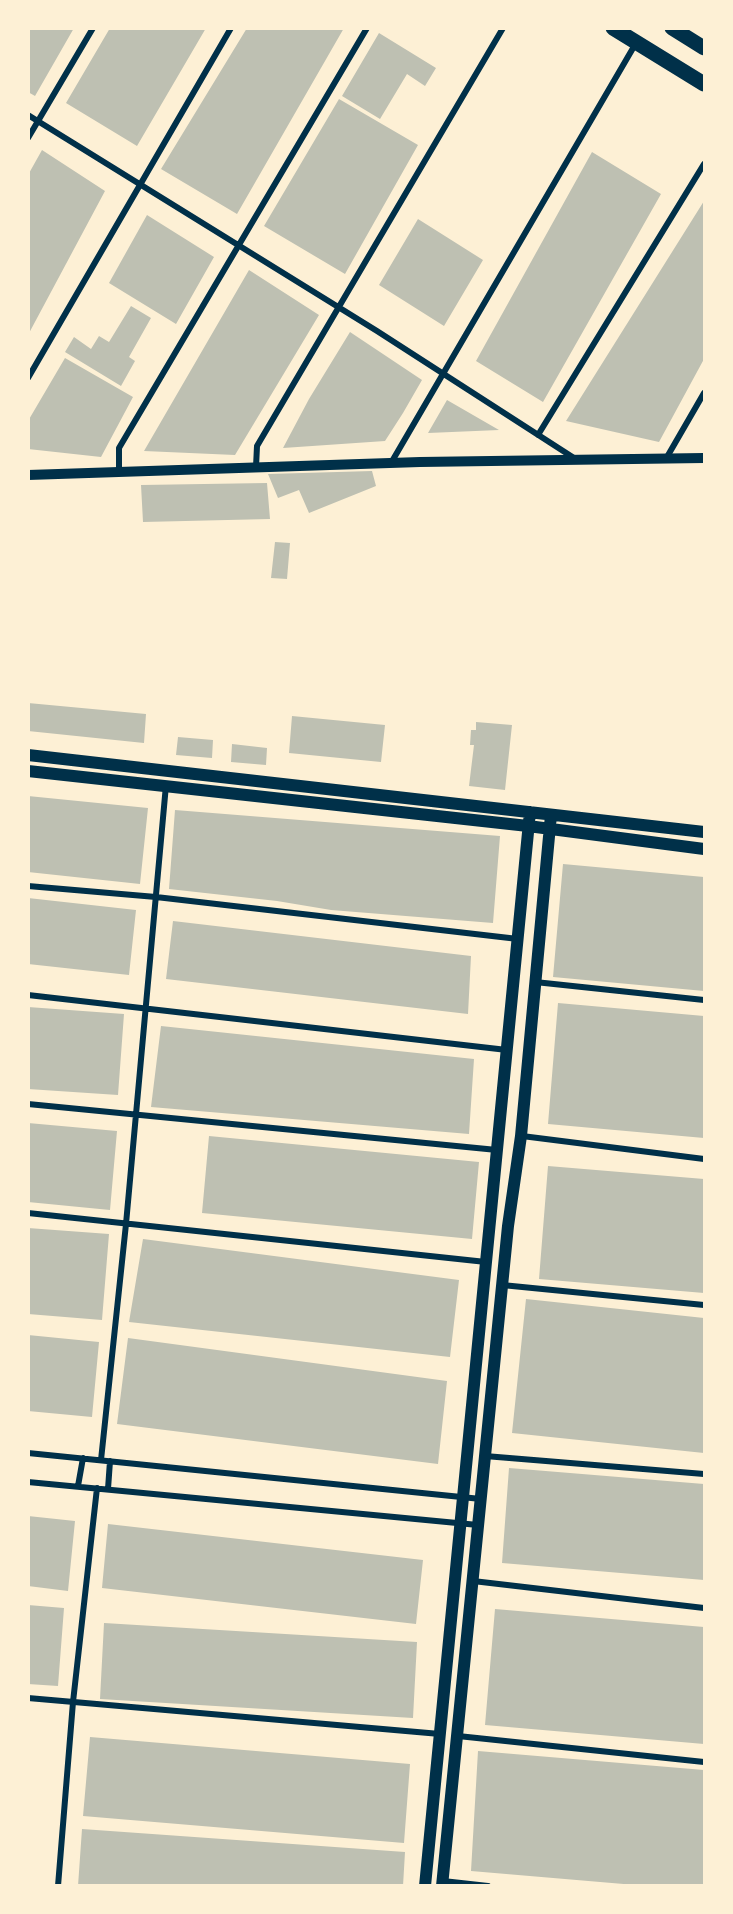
<!DOCTYPE html>
<html>
<head>
<meta charset="utf-8">
<style>
	body { margin:0 }
	#map { position:relative; width:733px; height:1914px; overflow:hidden; background:#fdf0d5; font-family:"Exo 2",sans-serif }
	canvas { display:block }
	.frame { position:absolute; inset:0; border:30px solid #fdf0d5; pointer-events:none }
</style>
</head>
<body>
<div id="map">
<canvas width="733" height="1914"></canvas>
<div class="frame"></div>
</div>
<script>
const context = document.querySelector('canvas').getContext('2d');
context.lineJoin = 'round';
function fill(path, color) {
  context.fillStyle = color;
  context.fill(path, 'evenodd');
}
function trace(path, color, width, dash) {
  context.strokeStyle = color;
  context.lineWidth = width;
  context.lineCap = dash ? 'butt' : 'round';
  context.setLineDash(dash || []);
  context.stroke(path);
}
fill(new Path2D(`
	M28 28H74L35 96 28 92Z
	M110 28H206L137 146 66 103Z
	M247 28H344L237 214 161 169Z
	M379 33 436 68 425 86 407 74 380 119 342 96Z
	M339 99 418 145 345 274 264 226Z
	M42 150 105 191 28 335V175Z
	M592 152 661 194 543 402 476 361Z
	M704 201V359L659 442 566 421Z
	M147 215 214 257 176 324 109 283Z
	M418 219 483 260 444 326 379 285Z
	M249 270 319 315 235 455 144 451Z
	M131 306 151 318 129 357 135 361 121 386 65 352 74 337 91 349 99 336 109 342Z
	M350 332 422 380 403 413 385 441 283 448 309 399Z
	M65 358 133 397 101 457 28 449V421Z
	M447 400 499 430 428 433Z
	M372 471 376 486 309 513 299 490 278 498 268 474Z
	M267 483 270 519 143 522 141 485Z
	M275 542 290 543 287 579 271 578Z
	M28 703 146 714 144 743 28 731Z
	M292 716 385 725 381 762 289 753Z
	M476 722 512 725 505 790 469 786 474 745H470L471 730H476Z
	M178 737 213 740 212 758 176 755Z
	M232 744 267 748 266 765 231 762Z
	M28 796 148 808 140 884 28 872Z
	M175 810 500 836 493 923 331 910 277 901 169 889Z
	M563 864 704 877V991L553 977Z
	M28 898 136 910 129 975 28 964Z
	M173 921 471 956 468 1014 166 979Z
	M558 1003 704 1016V1138L548 1124Z
	M28 1007 124 1014 118 1095 28 1089Z
	M161 1026 474 1059 469 1134 151 1107Z
	M28 1123 117 1131 110 1210 28 1202Z
	M209 1136 479 1162 472 1239 202 1213Z
	M548 1166 704 1179V1293L539 1279Z
	M28 1228 109 1234 102 1320 28 1314Z
	M143 1239 459 1280 450 1357 129 1322Z
	M526 1299 704 1318V1453L512 1433Z
	M28 1335 99 1342 92 1417 28 1411Z
	M128 1338 447 1381 438 1464 117 1424Z
	M509 1468 704 1484V1580L502 1563Z
	M28 1516 75 1521 68 1591 28 1586Z
	M108 1524 423 1560 416 1624 102 1588Z
	M28 1605 64 1608 58 1686 28 1684Z
	M495 1609 704 1627V1744L485 1725Z
	M104 1623 417 1642 413 1718 100 1699Z
	M90 1737 410 1764 404 1843 83 1816Z
	M478 1751 704 1770V1886H647L471 1871Z
	M82 1829 405 1852 403 1886H78Z`), '#bec0b2');
trace(new Path2D(`
	M28 115 377 331 574 458
	M28 138 93 28
	M28 378 231 28
	M538 435 704 164
	M667 457 704 393
	M391 463 636 43
	M256 467 257 446 503 28
	M119 470V448L367 28
	M28 886 156 897 518 939
	M535 982 704 1000
	M28 995 507 1050
	M28 1104 497 1150
	M522 1136 704 1159
	M28 1213 486 1262
	M502 1285 704 1305
	M28 1453 481 1499
	M485 1456 704 1474
	M101 1460 126 1224 166 785
	M28 1482 478 1525
	M78 1486 83 1458
	M108 1489 110 1461
	M473 1581 704 1608
	M28 1698 440 1734
	M458 1736 704 1762
	M443 1881 488 1886
	M58 1886 73 1702 97 1488`), '#003049', 6);
trace(new Path2D(`
	M28 475 420 462 704 458`), '#003049', 10);
trace(new Path2D(`
	M28 755 704 832
	M28 771 528 826 704 849
	M425 1886 530 812
	M442 1886 508 1226 521 1136 551 815`), '#003049', 12);
trace(new Path2D(`
	M613 28 704 84
	M672 28 704 48`), '#003049', 15);
</script>
</body>
</html>
